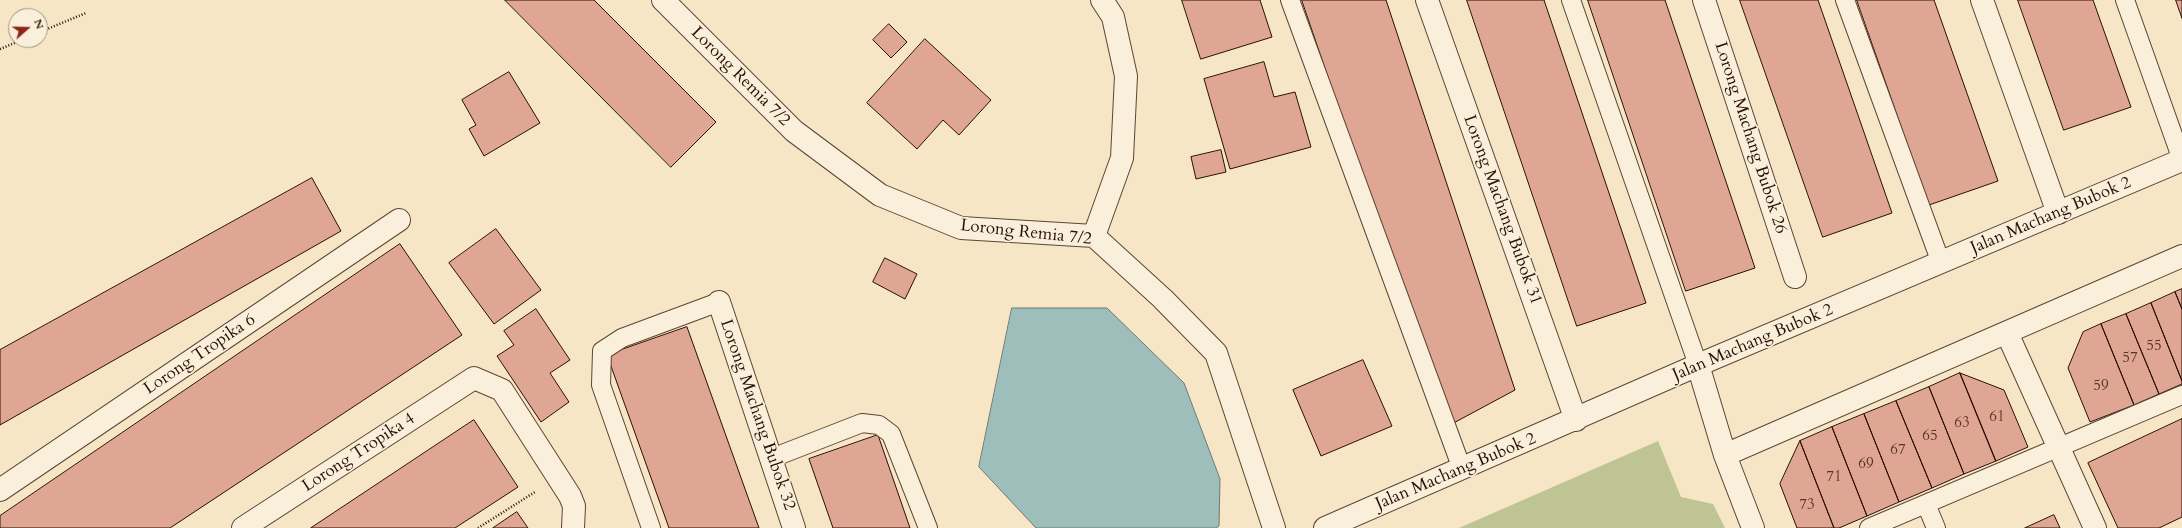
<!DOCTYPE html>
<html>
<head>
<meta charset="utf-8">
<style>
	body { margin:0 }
	#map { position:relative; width:2182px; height:528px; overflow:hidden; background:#f6e6c6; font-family:Cardo,serif }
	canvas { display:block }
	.north { position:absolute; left:8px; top:8px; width:40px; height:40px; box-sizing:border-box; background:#f9efda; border:1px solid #a69584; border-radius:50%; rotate:70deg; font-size:11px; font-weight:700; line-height:16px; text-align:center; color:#2a0f04 }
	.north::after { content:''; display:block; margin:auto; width:14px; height:18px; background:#8f2418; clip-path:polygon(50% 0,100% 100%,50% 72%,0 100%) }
</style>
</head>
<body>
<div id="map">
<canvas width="2182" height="528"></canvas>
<div class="north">N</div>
</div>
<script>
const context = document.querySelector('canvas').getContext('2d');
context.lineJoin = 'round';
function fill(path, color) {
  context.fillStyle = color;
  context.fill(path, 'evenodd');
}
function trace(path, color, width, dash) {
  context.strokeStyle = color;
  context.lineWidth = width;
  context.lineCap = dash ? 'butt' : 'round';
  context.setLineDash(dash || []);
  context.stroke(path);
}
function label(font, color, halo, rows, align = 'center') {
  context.font = font + ' Cardo,serif';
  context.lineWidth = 3.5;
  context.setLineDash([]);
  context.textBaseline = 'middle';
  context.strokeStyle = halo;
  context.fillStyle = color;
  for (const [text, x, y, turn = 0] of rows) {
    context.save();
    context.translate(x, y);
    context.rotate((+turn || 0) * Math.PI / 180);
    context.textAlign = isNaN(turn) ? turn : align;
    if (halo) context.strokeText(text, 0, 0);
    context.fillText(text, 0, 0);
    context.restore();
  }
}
fill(new Path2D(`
	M1658 441 1681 497 1713 504 1725 528H1459Z`), '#bec493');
const water = new Path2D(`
	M1012 308H1107L1184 383 1220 479 1219 526 1216 528H1036L979 467Z`);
fill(water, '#9ebebb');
trace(water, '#707872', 1);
const building = new Path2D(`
	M505 0H594L716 122 671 167Z
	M1182 0H1260L1272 37 1201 59Z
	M1302 0H1386L1515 390 1448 426Z
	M1467 0H1544L1646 303 1577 326Z
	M1588 0H1665L1755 268 1686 291Z
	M1740 0H1818L1892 213 1823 237Z
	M1857 0H1934L1998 181 1929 205Z
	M2018 0H2093L2131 107 2064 130Z
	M2176 0H2182V18Z
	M889 24 907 42 891 58 873 40Z
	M925 39 991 100 959 135 943 120 917 149 867 103Z
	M1264 62 1274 97 1295 92 1311 147 1230 169 1204 79Z
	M509 72 540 123 484 156 469 129 476 125 462 100Z
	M1221 150 1226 172 1196 179 1191 157Z
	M312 178 341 231 0 425V350Z
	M496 229 541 290 494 324 449 263Z
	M400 244 462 335 170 528H0V516Z
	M885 258 917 274 905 299 873 282Z
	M2182 289V309L2175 292Z
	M2175 292 2182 309V381L2151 303Z
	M2151 303 2182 381V384L2159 394 2126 314Z
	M536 309 570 360 550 373 569 402 541 422 497 356 514 345 504 331Z
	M2126 314 2159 394 2134 405 2101 324Z
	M2101 324 2134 405 2090 422 2068 368 2083 332Z
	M687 327 759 528H669L607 355Z
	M1363 360 1392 426 1321 456 1293 390Z
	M1960 373 2004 390 2028 447 1996 461Z
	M1960 373 1996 461 1964 474 1929 387Z
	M1929 387 1964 474 1932 488 1896 401Z
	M1896 401 1932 488 1899 502 1864 414Z
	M1864 414 1899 502 1867 516 1832 427Z
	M2182 419V517L2159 528H2118L2088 463Z
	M474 420 518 487 455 528H311Z
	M1832 427 1867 516 1839 528H1834L1800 441Z
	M878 435 910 528H833L809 459Z
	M1800 441 1834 528H1797L1780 484Z
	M517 512 528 528H493Z
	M2054 515 2060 528H2025Z`);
fill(building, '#e0a694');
trace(building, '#2a0f04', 1);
const service = new Path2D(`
	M1290 0 1462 469
	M1571 0 1698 365
	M1845 0 1941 263
	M2125 0 2182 160
	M772 458 862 423 879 425 891 434 928 528
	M1926 504 1936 528
	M651 528 601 385 602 351 622 338 719 302
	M1869 528 2182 395`);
const minor = new Path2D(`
	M663 0 794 131 880 195 961 228 1094 236 1163 299 1216 353 1274 528
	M1427 0 1576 420
	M1704 0 1795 277
	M1982 0 2058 213
	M1094 236 1122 158 1126 76 1113 17 1102 0
	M719 302 794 528
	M2007 333 2095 528
	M1698 365 1725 455 1753 528
	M1725 455 2182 256
	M0 490 399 220
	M243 528 474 378 502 390 570 496 574 506 573 528`);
const tertiary = new Path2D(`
	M1325 528 1698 365 2182 160`);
trace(service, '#5d4534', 20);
trace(minor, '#5d4534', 24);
trace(tertiary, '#5d4534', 24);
trace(new Path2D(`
	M40 32 86 13
	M0 49 22 40
	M478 528 535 492`), '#2a0f04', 2.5, [1, 2]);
trace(service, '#f9efda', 18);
trace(minor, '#f9efda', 22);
trace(tertiary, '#f9efda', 22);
label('15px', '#583528', null, [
	["55",2154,347],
	["57",2130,359],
	["59",2101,387],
	["61",1997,418],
	["63",1962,424],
	["65",1930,437],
	["67",1898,451],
	["69",1866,465],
	["71",1834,478],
	["73",1807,506]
]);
label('17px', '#2a0f04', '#f9efda', [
	["Lorong Remia 7/2",740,77,45],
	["Lorong Machang Bubok 26",1750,138,72],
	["Lorong Machang Bubok 31",1502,210,70],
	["Jalan Machang Bubok 2",2051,216,-23],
	["Lorong Remia 7/2",1026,233,6],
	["Jalan Machang Bubok 2",1753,343,-23],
	["Lorong Tropika 6",200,355,-34],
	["Lorong Machang Bubok 32",757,415,71],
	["Lorong Tropika 4",359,453,-33],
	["Jalan Machang Bubok 2",1456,472,-23]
]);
</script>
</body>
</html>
